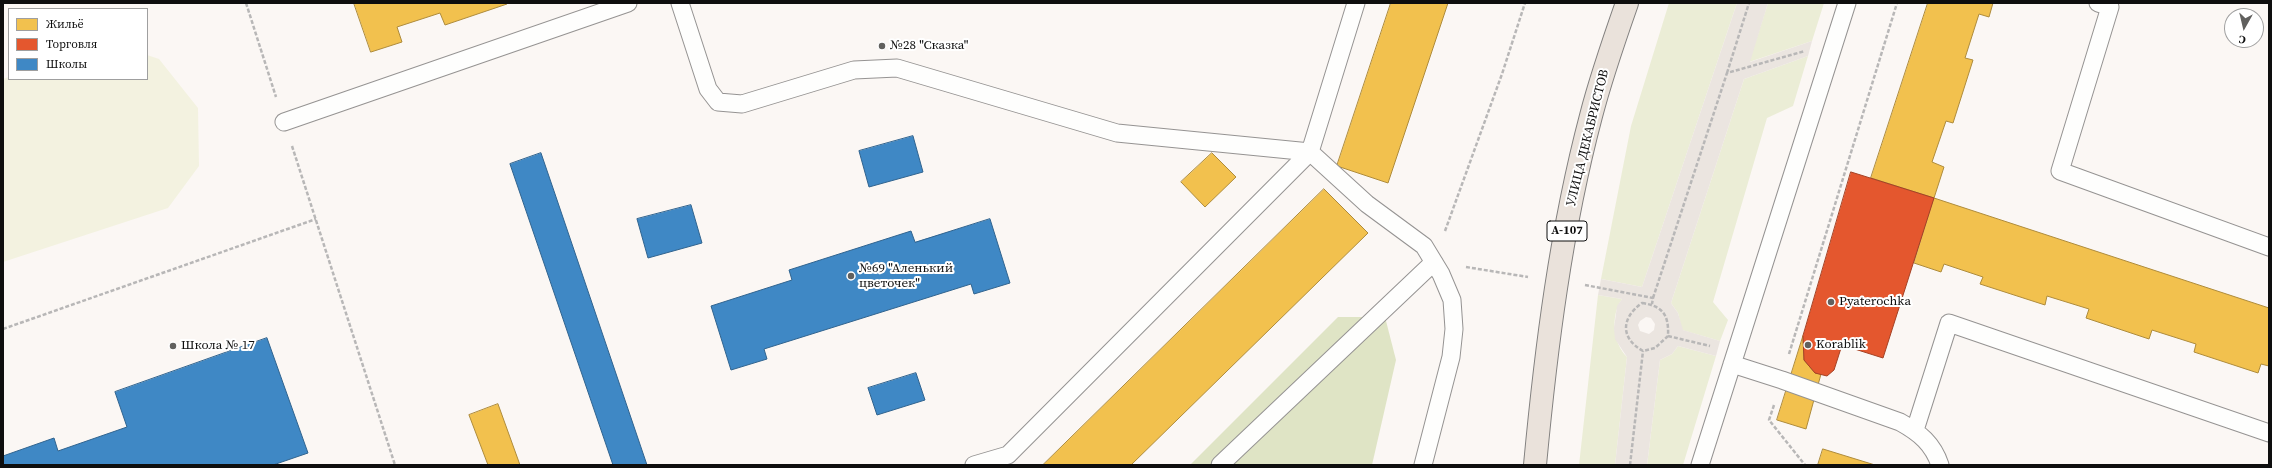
<!DOCTYPE html>
<html>
<head>
<meta charset="utf-8">
<style>
	body { margin:0 }
	#map { position:relative; width:2272px; height:468px; overflow:hidden; background:#fbf7f4; font-family:"Source Serif 4",serif }
	canvas { display:block }
	.frame { position:absolute; inset:0; border:4px solid #0e0e0e; pointer-events:none }
	.legend { position:absolute; left:8px; top:8px; width:140px; height:72px; box-sizing:border-box; background:#fff; border:1px solid #9f9f9f; margin:0; padding:5px 7px; list-style:none; font-size:12px; color:#0e0e0e }
	.legend li { display:flex; align-items:center; gap:8px; height:20px }
	.legend b { width:20px; border:1px solid #9f9f9f }
	.north { position:absolute; left:2224px; top:8px; width:40px; height:40px; box-sizing:border-box; background:#fff; border:1px solid #9f9f9f; border-radius:50%; rotate:188deg; font-size:11px; font-weight:700; line-height:16px; text-align:center; color:#0e0e0e }
	.north::after { content:''; display:block; margin:auto; width:14px; height:18px; background:#61605e; clip-path:polygon(50% 0,100% 100%,50% 72%,0 100%) }
</style>
</head>
<body>
<div id="map">
<canvas width="2272" height="468"></canvas>
<div class="frame"></div>
<ul class="legend">
<li><b style="height:11px;background:#f2c14e"></b>Жильё</li>
<li><b style="height:11px;background:#e4572e"></b>Торговля</li>
<li><b style="height:11px;background:#3f88c5"></b>Школы</li>
</ul>
<div class="north">С</div>
</div>
<script>
const context = document.querySelector('canvas').getContext('2d');
context.lineJoin = 'round';
function fill(path, color) {
  context.fillStyle = color;
  context.fill(path, 'evenodd');
}
function trace(path, color, width, dash) {
  context.strokeStyle = color;
  context.lineWidth = width;
  context.lineCap = dash ? 'butt' : 'round';
  context.setLineDash(dash || []);
  context.stroke(path);
}
function label(font, color, halo, rows, align = 'center') {
  context.font = font + ' "Source Serif 4",serif';
  context.lineWidth = 4;
  context.setLineDash([]);
  context.textBaseline = 'middle';
  context.strokeStyle = halo;
  context.fillStyle = color;
  for (const [text, x, y, turn = 0] of rows) {
    context.save();
    context.translate(x, y);
    context.rotate((+turn || 0) * Math.PI / 180);
    context.textAlign = isNaN(turn) ? turn : align;
    if (halo) context.strokeText(text, 0, 0);
    context.fillText(text, 0, 0);
    context.restore();
  }
}
fill(new Path2D(`
	M1669 3H1737L1642 287 1601 279 1631 126Z
	M1768 3H1824L1812 41 1749 62Z
	M1808 56 1793 106 1767 118 1713 302 1728 320 1720 341 1682 330 1678 313 1671 303 1744 79Z
	M1598 295 1622 299C1610 316 1613 343 1627 357L1615 465H1579Z
	M1678 346 1716 356 1683 465H1647L1660 360 1672 354Z`), '#ebedd6');
fill(new Path2D(`
	M1338 317H1385L1396 360 1372 465H1190Z`), '#dfe4c5');
fill(new Path2D(`
	M147 55 159 59 198 108 199 166 168 208 3 262V79L9 77V79H147Z`), '#f3f2e0');
fill(new Path2D(`
	M1737 3H1768L1750 62 1812 41 1808 56 1744 79 1671 303 1678 313 1683 330 1720 341 1716 356 1678 346 1672 354 1660 360 1647 465H1615L1627 357 1615 339 1614 328 1617 306 1622 299 1598 295 1601 279 1642 287ZM1646 317 1651 318 1655 324 1654 330 1649 334 1640 331 1638 325 1640 321Z`), '#ebe5e0');
const homes = new Path2D(`
	M354 3H507V4L445 25 440 13 397 27 402 42 371 52Z
	M1391 3H1448L1388 183 1337 166Z
	M1928 3H1993L1989 17 1979 14 1965 58 1973 60 1953 123 1946 121 1932 162 1944 167 1934 198 1871 178Z
	M1212 153 1236 177 1205 207 1181 182Z
	M1324 189 1368 233 1131 465H1043Z
	M1934 198 2269 308V366L2261 364 2258 373 2194 352 2196 344 2152 330 2149 339 2086 318 2089 309 2047 296 2045 305 1980 284 1983 277 1944 264 1941 272 1914 263Z
	M1803 336 1804 360 1815 373 1821 374 1806 429 1777 420Z
	M498 404 520 465H488L469 415Z
	M1823 449 1875 465H1818Z`);
fill(homes, '#f2c14e');
trace(homes, '#ae8b3b', 1);
const shops = new Path2D(`
	M1851 172 1934 198 1883 358 1842 345 1834 370 1827 376 1815 373 1804 360 1803 336Z`);
fill(shops, '#e4572e');
trace(shops, '#a44124', 1);
const schools = new Path2D(`
	M913 136 923 172 869 187 859 151Z
	M541 153 555 194 647 465H613L510 164Z
	M691 205 702 243 648 258 637 219Z
	M990 219 1010 283 974 294 971 284 764 349 767 359 731 370 711 306 792 280 789 270 911 231 915 242Z
	M267 338 308 453 273 465H3V456L54 438 58 451 127 427 115 392Z
	M916 373 925 400 877 415 868 388Z`);
fill(schools, '#3f88c5');
trace(schools, '#30638e', 1);
const lane = new Path2D(`
	M680 3 708 89 718 102 742 104 854 70 897 68 1117 133 1310 152
	M1356 3 1310 152 1367 204 1424 246 1441 274 1452 300 1454 329 1451 357 1423 465
	M2098 3 2110 7 2060 171 2269 247
	M284 122 628 3
	M1732 364 1782 380 1900 422C1920 433 1933 444 1940 465
	M1915 430 1949 323 2269 433
	M974 465 1008 455 1310 152
	M1220 465 1434 262
	M1700 465 1847 3`);
const primary = new Path2D(`
	M1535 465C1546 348 1561 229 1591 116 1601 77 1614 40 1627 3`);
trace(lane, '#959392', 19);
trace(primary, '#82807f', 24);
trace(new Path2D(`
	M246 3 276 97
	M1727 73 1749 3
	M292 146 395 465
	M1445 231 1502 74 1525 3
	M1466 267 1528 277
	M1585 285 1653 298 1652 304
	M1653 298 1727 73 1805 51
	M1642 303C1663 306 1669 315 1668 336L1655 348 1643 351C1620 338 1621 318 1642 303Z
	M3 329 316 219
	M1668 336 1710 346
	M1789 354 1897 3
	M1774 405 1769 420 1805 465
	M1630 465 1643 351`), '#b8b7b7', 2.5, [4, 2]);
trace(lane, '#fefefd', 17);
trace(primary, '#eae2db', 22);
for (const [x, y, r, color] of [
	[882,46,4,"#61605e"],
	[851,276,4,"#61605e"],
	[1831,302,4,"#61605e"],
	[1808,345,4,"#61605e"],
	[173,346,4,"#61605e"]
]) {
  const dot = new Path2D();
  dot.arc(x, y, r, 0, 2 * Math.PI);
  context.fillStyle = color;
  context.fill(dot);
  trace(dot, '#fff', 1.5);
}
for (const [x, y, w] of [
	[1567,231,40]
]) {
  const box = new Path2D();
  box.roundRect(x - w / 2, y - 10, w, 20, 3);
  context.fillStyle = '#fff';
  context.fill(box);
  trace(box, '#0e0e0e', 1);
}
label('bold 12px', '#0e0e0e', null, [
	["А-107",1567,231]
]);
label('13px', '#0e0e0e', '#fff', [
	["№28 \"Сказка\"",890,46],
	["№69 \"Аленький",859,269],
	["цветочек\"",859,284],
	["Pyaterochka",1839,302],
	["Korablik",1816,345],
	["Школа № 17",181,346]
], 'left');
label('13px', '#0e0e0e', '#fff', [
	["УЛИЦА ДЕКАБРИСТОВ",1588,138,-76]
]);
</script>
</body>
</html>
